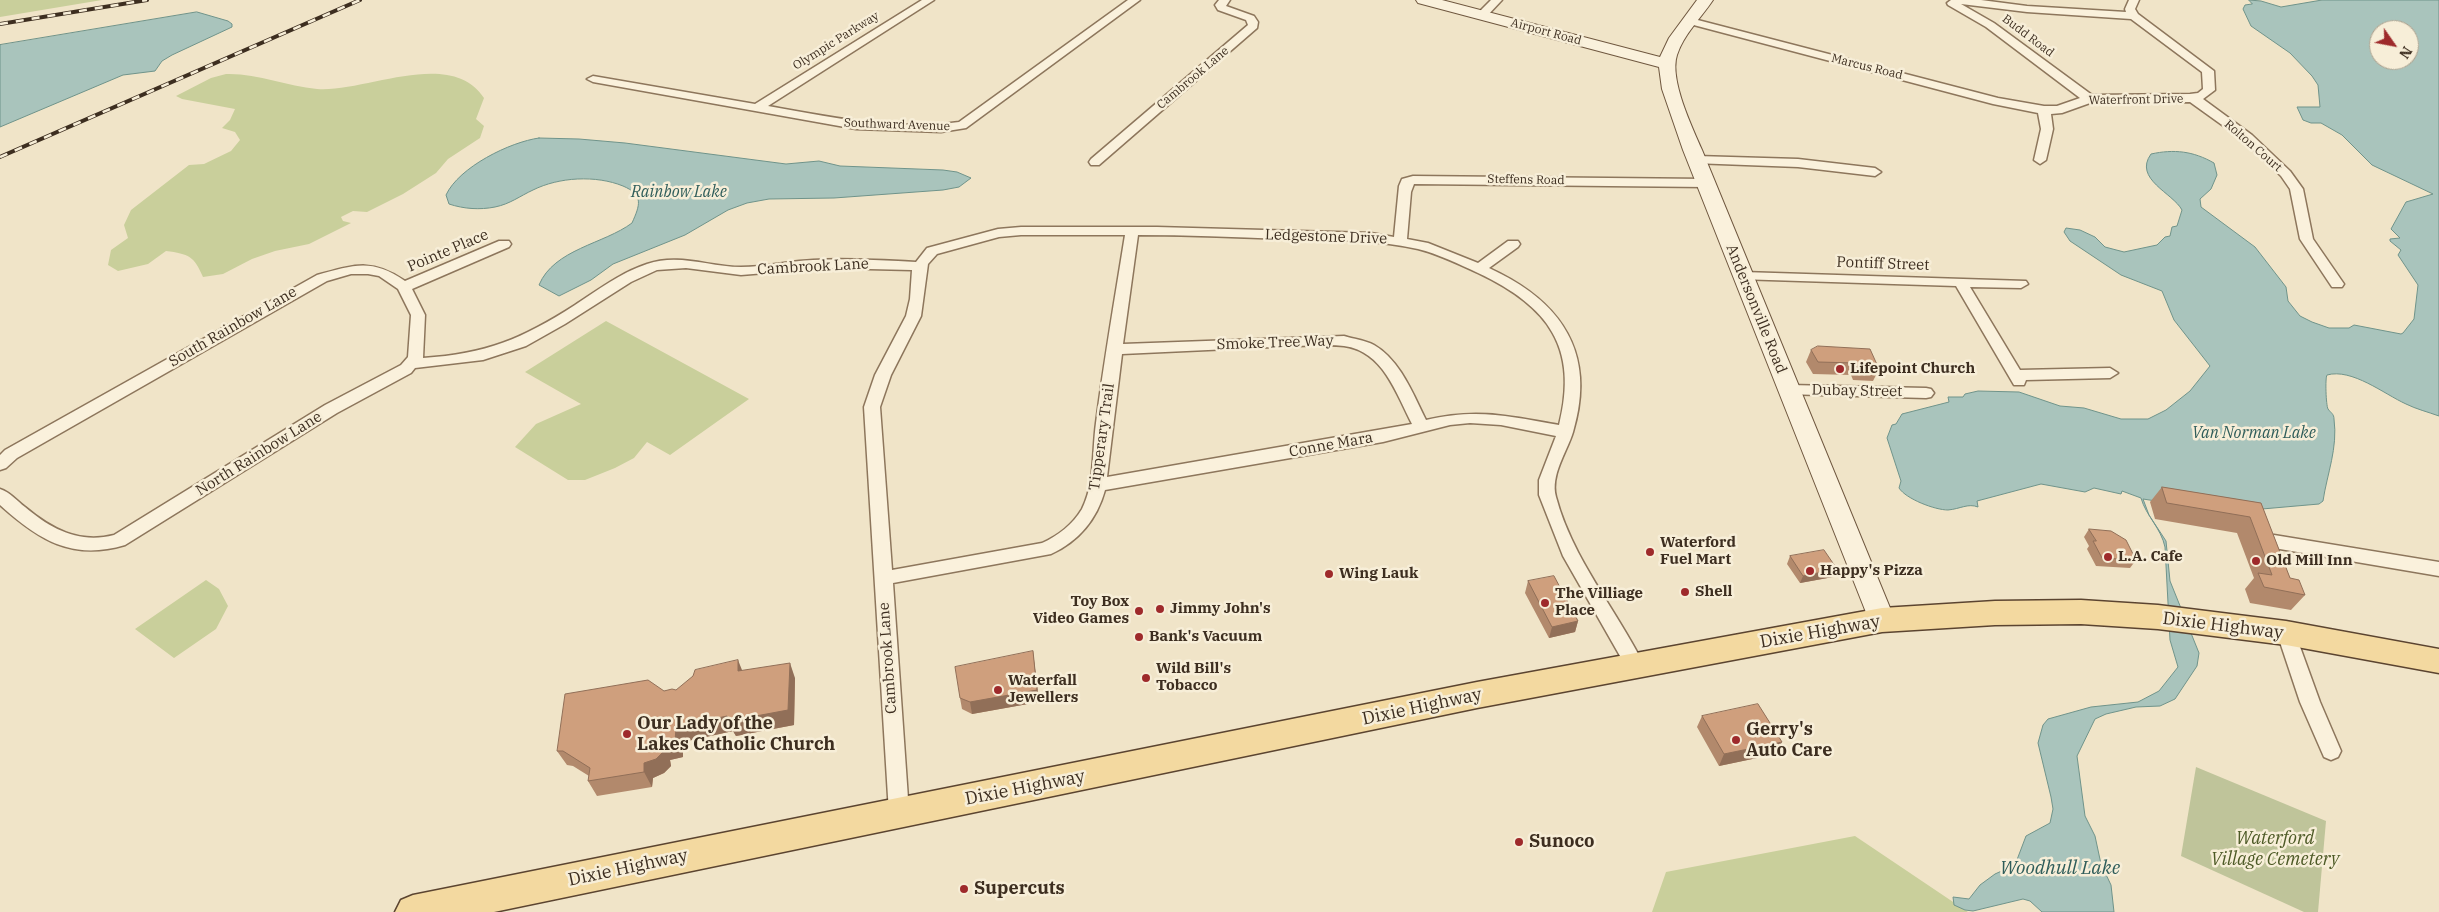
<!DOCTYPE html>
<html>
<head>
<meta charset="utf-8">
<style>
	body { margin:0 }
	#map { position:relative; width:2439px; height:912px; overflow:hidden; background:#f0e4c8; font-family:"IBM Plex Serif",serif }
	canvas { display:block }
	.north { position:absolute; left:2369px; top:20px; width:50px; height:50px; box-sizing:border-box; background:#f7eed8; border:1px solid #ada18e; border-radius:50%; rotate:123deg; font-size:14px; font-weight:700; line-height:20px; text-align:center; color:#3d2e20 }
	.north::after { content:''; display:block; margin:auto; width:18px; height:22px; background:#9e2a2b; clip-path:polygon(50% 0,100% 100%,50% 72%,0 100%) }
</style>
</head>
<body>
<div id="map">
<canvas width="2439" height="912"></canvas>
<div class="north">N</div>
</div>
<script>
const context = document.querySelector('canvas').getContext('2d');
context.lineJoin = 'round';
function fill(path, color) {
  context.fillStyle = color;
  context.fill(path, 'evenodd');
}
function trace(path, color, width, dash) {
  context.strokeStyle = color;
  context.lineWidth = width;
  context.lineCap = dash ? 'butt' : 'round';
  context.setLineDash(dash || []);
  context.stroke(path);
}
function label(font, color, halo, rows, align = 'center') {
  context.font = font + ' "IBM Plex Serif",serif';
  context.lineWidth = 5;
  context.setLineDash([]);
  context.textBaseline = 'middle';
  context.strokeStyle = halo;
  context.fillStyle = color;
  for (const [text, x, y, turn = 0] of rows) {
    context.save();
    context.translate(x, y);
    context.rotate((+turn || 0) * Math.PI / 180);
    context.textAlign = isNaN(turn) ? turn : align;
    if (halo) context.strokeText(text, 0, 0);
    context.fillText(text, 0, 0);
    context.restore();
  }
}
fill(new Path2D(`
	M0 0H102L0 17Z
	M226 74C257 73 286 86 317 89 364 93 451 47 484 98L476 119 484 126 480 138 448 159 436 173 403 194 367 212 353 211 341 217 343 221 351 223 309 244 275 251 252 259 223 274 203 277C194 256 189 254 166 251L148 264 118 271 108 265 111 250 128 238 124 225 131 210 189 165 204 164 231 151 240 140 235 132 222 128 230 120 235 109 182 99 176 96 211 78Z
	M606 321 749 399 670 455 647 442 634 458 615 468 585 480H568L515 447 536 424 581 404 525 372Z
	M206 580 219 589 228 606 216 629 174 658 135 629Z
	M1855 836 1968 912H1652L1666 872Z`), '#c9cf9b');
fill(new Path2D(`
	M2196 767 2326 821 2318 912H2304L2181 856Z`), '#bfc49a');
const water = new Path2D(`
	M2249 0 2261 1 2281 7 2322 0H2439V416C2428 412 2416 409 2406 404 2384 394 2352 368 2327 375 2325 378 2326 405 2328 409 2331 413 2334 414 2334 419 2338 448 2327 474 2323 501L2319 504 2262 509H2207L2143 499 2149 515 2166 541 2170 581 2199 653 2197 666 2175 699 2160 706 2136 707 2106 714 2095 719 2077 756 2085 816 2095 836 2101 864 2111 885 2114 912H2042L2030 901 2023 899 1973 911 1965 910 1954 905 1953 897 1969 899 1980 885 1995 874 2015 865 2026 836 2050 823 2053 809 2051 797 2038 743 2043 725 2048 719 2091 707 2138 702 2159 691 2178 667 2170 640 2165 547C2161 528 2146 516 2141 498L2122 491 2121 494 2094 488 2085 492 2041 484 1977 501 1978 507C1968 503 1960 509 1948 510 1935 510 1906 499 1899 488L1901 481 1887 438 1892 425 1896 424 1902 414 1949 402 1948 397H1963L1965 394 1978 391 2019 392 2060 406 2084 408 2121 419H2148L2166 410 2190 391 2210 366 2174 320 2162 291 2121 275 2070 241 2064 232 2066 228 2080 230 2095 237 2105 247 2124 252 2157 245 2165 237 2170 236 2172 227 2177 226 2182 210C2173 193 2133 179 2151 154 2174 149 2193 151 2214 163L2217 175 2211 189 2200 199 2201 207 2255 247 2286 287 2288 301 2300 316 2312 322 2329 328H2349L2354 325 2401 334 2403 333 2414 319 2418 285 2398 255 2401 250 2390 241V239L2400 238 2391 229 2406 202 2433 194 2372 165 2342 135 2321 123H2311L2303 120 2297 107H2320L2318 85 2312 76 2290 53 2251 26 2243 9 2245 5 2252 4ZM2379 30H2409V60H2379Z
	M197 12 228 21 232 24V27L172 55 162 61 155 71 123 75 0 127V45Z
	M539 138 579 139 625 143 786 164 819 161 840 166 943 170 957 172 971 178 959 187 943 190 834 198 769 199 747 203 728 210 685 235 613 264 591 280 559 296 539 285C554 249 604 244 632 223 640 205 644 195 623 186 596 175 559 177 533 190 520 196 510 204 495 207 480 210 464 209 449 204L446 195C459 167 510 142 539 138Z`);
fill(water, '#a9c4bc');
trace(water, '#6f938a', 1);
const street = new Path2D(`
	M922 0H934L768 106C830 117 895 131 959 122L1128 0H1140L966 128 941 132 856 129 593 82 587 79 593 76 755 104Z
	M1219 0H1230L1226 6 1254 16 1258 22 1257 28 1099 165H1091L1089 162 1091 159 1248 25 1246 20 1218 10 1215 5Z
	M1491 0H1502L1486 17H1478V13Z
	M1951 0H1981L2027 6 2126 12 2125 9 2129 0H2139L2135 9 2138 14 2214 71 2215 90 2203 99 2252 135 2290 171 2303 189 2313 239 2344 284 2342 287H2332L2300 239 2290 189 2281 176 2243 140 2190 102 2090 103 2062 113 2051 114 2053 129 2046 160 2040 164 2034 160 2041 129 2038 113 1993 104 1686 23 1685 21 1690 18 1998 98 2044 106H2057L2080 98 1986 27 1948 5 1947 3ZM1961 4 2027 12 2131 19 2202 72 2203 89 2198 93 2190 94 2092 95 1994 23Z
	M1697 156 1798 159 1875 168 1881 172 1875 176 1798 167 1693 163 1691 160 1693 157Z
	M1413 176 1706 179 1712 183 1706 187 1414 184 1411 192 1407 239 1428 243 1478 263 1508 241H1518L1520 244 1518 247 1489 268C1561 301 1597 352 1573 432 1567 452 1550 475 1556 497 1572 558 1616 609 1644 665L1642 670 1635 673 1628 670 1563 556 1539 495V480L1556 436 1501 425 1470 423 1450 425 1383 442 1105 490C1097 519 1079 541 1051 554L893 583 909 813 906 820 899 822 892 820 889 813 864 407 875 375 906 316 910 299 912 270 826 268 741 275 686 268 657 270 631 282 565 324 526 346 483 360 415 368 411 373 337 413 125 545C72 561 39 540 0 505V489C10 492 17 501 25 507 51 529 79 544 114 535L325 405 401 365 408 357 411 315 398 289 379 276 368 274H351L327 281 17 458 6 468 0 470V455L5 450 317 275C354 265 372 258 405 281L499 241H509L511 244 509 247 412 289 425 315 423 358C486 354 522 339 575 305 598 290 620 273 647 264 679 253 709 267 741 267 765 267 789 261 813 260 847 258 882 260 916 262L927 248 998 229 1021 227H1157L1371 233 1394 237 1399 186 1402 179ZM1021 235H1125C1115 298 1104 360 1096 423 1092 452 1095 483 1082 509 1073 524 1058 536 1042 543L892 570 880 407 891 375 921 316 928 264 937 254 999 237ZM1138 235C1186 235 1234 237 1282 239 1328 240 1373 239 1418 249 1438 254 1459 264 1478 273 1548 306 1579 347 1559 425 1509 416 1476 408 1426 420 1413 394 1400 360 1374 345 1365 340 1353 339 1344 336L1123 344ZM1294 346C1310 346 1328 344 1344 346 1383 351 1396 393 1412 424L1107 477 1122 354Z
	M1743 272 2026 281 2028 284 2021 288 1970 287 2020 370 2110 368 2118 373 2110 378 2026 380 2024 385H2014L1956 286 1738 279 1736 276 1738 273Z
	M1789 385 1926 388 1931 389 1934 393 1931 397 1926 398 1784 394 1781 390 1784 386Z
	M2274 535 2439 562V576L2268 547 2265 542 2268 537Z
	M2286 626 2293 628 2295 633 2320 702 2341 751 2338 757 2331 760 2324 757 2300 702 2277 633 2279 628Z`);
const secondary = new Path2D(`
	M1416 0H1442L1660 57 1669 38 1697 0H1713C1701 18 1684 34 1677 55 1669 79 1692 127 1702 150L1895 620 1891 627 1882 631 1873 627 1869 620 1683 150 1662 89 1659 67 1418 3Z`);
const primary = new Path2D(`
	M2081 600 2158 605 2286 621 2439 649V673L2286 645 2158 629 2081 624 1995 625 1882 632 1477 708 494 912H395L401 900 413 895 1477 682 1882 608 1995 601Z`);
trace(street, '#8d765c', 3);
trace(secondary, '#6f573f', 2);
trace(primary, '#5b4430', 3);
fill(street, '#faf1dc');
fill(secondary, '#faf1dc');
fill(primary, '#f3d9a0');
const rail = new Path2D(`
	M0 24 147 0
	M0 157 360 0`);
trace(rail, '#3d2e20', 4);
trace(rail, '#f7eed8', 2.5, [8]);
fill(new Path2D(`
	M1811 350 1879 369 1873 381 1853 380 1851 375 1813 374 1806 362Z
	M2162 487 2261 503 2290 578 2305 595 2291 610 2250 603 2245 589 2254 578 2237 533 2155 519 2150 502Z
	M2089 529 2136 560 2130 568 2096 566 2087 549 2089 546 2084 537Z
	M1790 556 1837 569 1833 577 1800 583 1787 564Z
	M1528 581 1578 621 1575 632 1549 638 1525 593Z
	M1034 662 1039 702 972 714 962 709 960 698Z
	M742 671 795 678 794 725 736 736 733 731 683 742V757L670 760 671 766 664 773 653 778 652 787 597 796 588 781 589 776 573 766 567 765 557 751 664 691 676 690Z
	M1702 716 1776 754 1719 766 1697 727Z`), '#b2896c');
fill(new Path2D(`
	M1837 569 1833 577 1800 583 1803 576Z
	M1578 621 1575 632 1549 638 1552 627Z
	M1033 651 1039 702 972 714 970 702Z
	M738 660 744 675 738 671Z
	M790 663 795 678 794 725 736 736 733 731 683 742V757L670 760 671 766 664 773 653 778 652 787 644 772V763L663 745 676 727Z
	M1782 742 1776 754 1719 766 1724 754Z`), '#916f58');
const building = new Path2D(`
	M1818 346 1870 349 1879 369 1858 368 1856 363 1818 362 1811 350Z
	M2162 487 2261 503 2290 578 2299 580 2305 595 2264 587 2258 573 2272 575 2250 517 2167 503Z
	M2089 529 2111 531 2126 540 2136 560 2102 558 2093 541H2096Z
	M1824 550 1837 569 1803 576 1790 556Z
	M1554 576 1578 621 1552 627 1528 581Z
	M1033 651 1037 690 970 702 960 698 955 667Z
	M738 660V671L790 663 788 710 729 721 727 716 676 727 675 742 663 745V752L656 759 644 763V772L588 781 590 768 563 751H557L565 694 648 680 664 691 672 689 676 690 693 676 695 670Z
	M1758 704 1782 742 1724 754 1702 716Z`);
fill(building, '#cf9f7d');
trace(building, '#916f58', 1);
for (const [x, y, r, color] of [
	[1840,369,5,"#9e2a2b"],
	[1650,552,5,"#9e2a2b"],
	[2108,557,5,"#9e2a2b"],
	[2256,561,5,"#9e2a2b"],
	[1810,571,5,"#9e2a2b"],
	[1329,574,5,"#9e2a2b"],
	[1685,592,5,"#9e2a2b"],
	[1545,603,5,"#9e2a2b"],
	[1160,609,5,"#9e2a2b"],
	[1139,611,5,"#9e2a2b"],
	[1139,637,5,"#9e2a2b"],
	[1146,678,5,"#9e2a2b"],
	[998,690,5,"#9e2a2b"],
	[627,734,5,"#9e2a2b"],
	[1736,740,5,"#9e2a2b"],
	[1519,842,5,"#9e2a2b"],
	[964,889,5,"#9e2a2b"]
]) {
  const dot = new Path2D();
  dot.arc(x, y, r, 0, 2 * Math.PI);
  context.fillStyle = color;
  context.fill(dot);
  trace(dot, '#f7eed8', 2);
}
label('12px', '#3d2e20', '#f7eed8', [
	["Airport Road",1546,32,15],
	["Budd Road",2028,36,37],
	["Olympic Parkway",836,41,-32],
	["Marcus Road",1867,67,14],
	["Cambrook Lane",1193,78,-40],
	["Waterfront Drive",2136,100,-1],
	["Southward Avenue",897,125,2],
	["Rolton Court",2253,146,41],
	["Steffens Road",1526,180,1]
]);
label('15px', '#3d2e20', '#f7eed8', [
	["Ledgestone Drive",1326,237,2],
	["Pointe Place",448,251,-23],
	["Pontiff Street",1883,264,2],
	["Cambrook Lane",813,267,-3],
	["Andersonville Road",1756,309,68],
	["South Rainbow Lane",233,327,-30],
	["Smoke Tree Way",1275,343,-2],
	["Dubay Street",1857,391,1],
	["Tipperary Trail",1102,437,-82],
	["Conne Mara",1331,445,-10],
	["North Rainbow Lane",259,454,-32],
	["Cambrook Lane",888,658,-94]
]);
label('bold 15px', '#3d2e20', '#f7eed8', [
	["Lifepoint Church",1850,369],
	["Waterford",1660,543],
	["Fuel Mart",1660,560],
	["L.A. Cafe",2118,557],
	["Old Mill Inn",2266,561],
	["Happy's Pizza",1820,571],
	["Wing Lauk",1339,574],
	["Shell",1695,592],
	["The Villiage",1555,594],
	["Place",1555,611],
	["Toy Box",1129,602,"right"],
	["Video Games",1129,619,"right"],
	["Jimmy John's",1170,609],
	["Bank's Vacuum",1149,637],
	["Wild Bill's",1156,669],
	["Tobacco",1156,686],
	["Waterfall",1008,681],
	["Jewellers",1008,698]
], 'left');
label('italic 16px', '#2f5d5a', '#f7eed8', [
	["Rainbow Lake",679,192],
	["Van Norman Lake",2254,433]
]);
label('18px', '#3d2e20', '#f7eed8', [
	["Dixie Highway",2223,626,7],
	["Dixie Highway",1820,632,-10],
	["Dixie Highway",1422,707,-12],
	["Dixie Highway",1025,788,-11],
	["Dixie Highway",628,868,-12]
]);
label('bold 18px', '#3d2e20', '#f7eed8', [
	["Our Lady of the",637,724],
	["Lakes Catholic Church",637,745],
	["Gerry's",1746,730],
	["Auto Care",1746,751],
	["Sunoco",1529,842],
	["Supercuts",974,889]
], 'left');
label('italic 18px', '#4d5a26', '#f7eed8', [
	["Waterford",2275,839],
	["Village Cemetery",2275,860]
]);
label('italic 19px', '#2f5d5a', '#f7eed8', [
	["Woodhull Lake",2060,869]
]);
</script>
</body>
</html>
